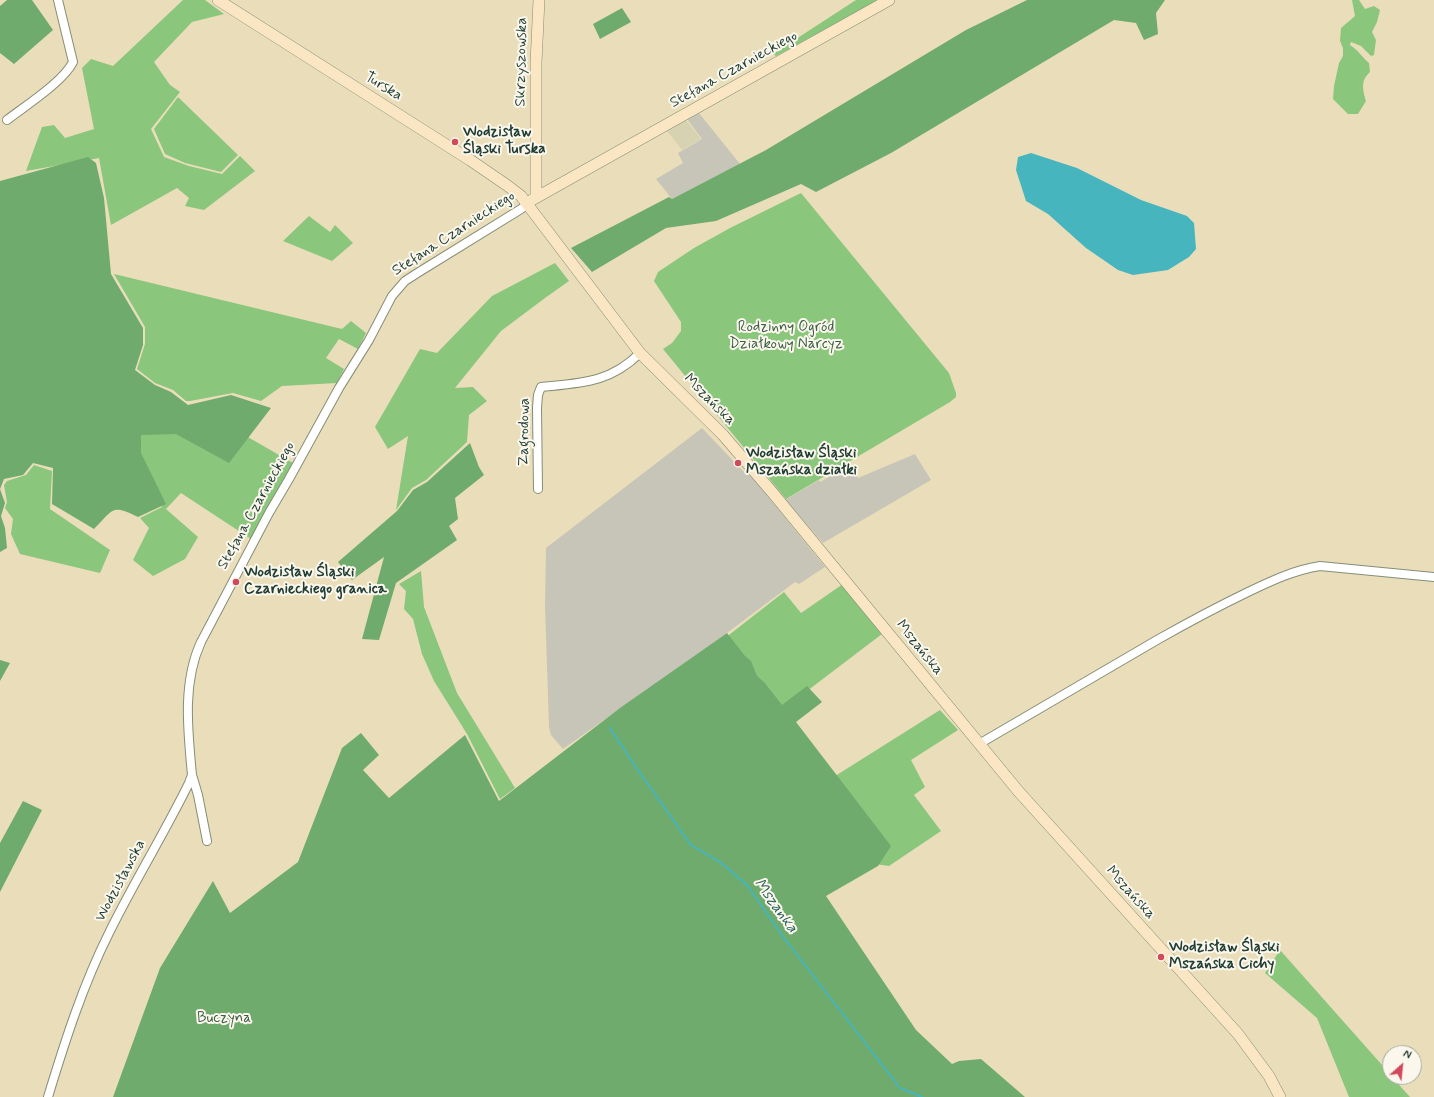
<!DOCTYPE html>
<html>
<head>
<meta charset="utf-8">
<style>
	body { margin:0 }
	#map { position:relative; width:1434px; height:1097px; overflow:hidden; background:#eadeba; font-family:Mynerve,sans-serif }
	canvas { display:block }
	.north { position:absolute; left:1382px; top:1045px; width:40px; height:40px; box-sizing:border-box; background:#fbf7ec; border:1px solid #a3ada2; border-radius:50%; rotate:27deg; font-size:11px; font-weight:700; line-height:16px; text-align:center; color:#1f3d34 }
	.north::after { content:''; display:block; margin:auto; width:14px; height:18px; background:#d1495b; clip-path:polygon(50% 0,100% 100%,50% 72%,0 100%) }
</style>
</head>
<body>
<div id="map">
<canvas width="1434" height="1097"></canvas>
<div class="north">N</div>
</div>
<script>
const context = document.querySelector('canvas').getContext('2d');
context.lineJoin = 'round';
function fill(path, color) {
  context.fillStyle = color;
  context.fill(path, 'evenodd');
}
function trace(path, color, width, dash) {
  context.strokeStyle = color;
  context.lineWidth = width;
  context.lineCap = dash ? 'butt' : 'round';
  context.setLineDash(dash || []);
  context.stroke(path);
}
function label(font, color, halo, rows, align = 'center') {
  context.font = font + ' Mynerve,sans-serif';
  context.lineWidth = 4;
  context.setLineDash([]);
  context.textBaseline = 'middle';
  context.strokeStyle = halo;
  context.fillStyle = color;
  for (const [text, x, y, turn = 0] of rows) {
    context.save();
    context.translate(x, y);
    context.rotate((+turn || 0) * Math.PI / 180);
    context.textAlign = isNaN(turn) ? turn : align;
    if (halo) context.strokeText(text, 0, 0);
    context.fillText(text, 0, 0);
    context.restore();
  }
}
fill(new Path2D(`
	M686 120 701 139 682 150 667 131Z`), '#d7d2b2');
fill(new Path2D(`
	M699 113 740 164 672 199 656 179 683 163 678 153 702 139 687 119Z
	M702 428 744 472 752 477 825 567 799 584 795 582 727 633 563 749 551 735 549 727 545 605 546 548Z
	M915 454 931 480 823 543 785 500 819 480 820 482 850 465 858 478Z`), '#c6c5b8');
fill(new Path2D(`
	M183 0H205L224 14 192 22 154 62 170 85 180 92 151 129 164 157 189 166 222 174 240 156 255 171 204 210 185 206 189 198 177 188 111 225 99 158 26 171 42 127 54 125 65 138 94 129 82 68 91 59 113 66Z
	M856 0H879L776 56 773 54Z
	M1352 0H1359L1365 9 1374 6 1380 10 1377 22 1372 32 1376 40 1374 55 1371 56 1361 46 1351 42 1350 45C1357 49 1362 57 1369 63L1370 72C1360 81 1363 90 1366 101L1358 114H1348L1333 99 1334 86 1339 63 1343 56V48L1340 41 1341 28 1355 16Z
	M178 97 238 155 221 172 185 163 165 154 154 129Z
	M801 193 949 373 956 393V397L950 402 786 499 663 349 672 343 681 331V322L654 281 658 272 694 248 730 228Z
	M309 216 330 232 335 225 353 243 332 261 283 241Z
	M555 263 569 281 545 298 501 331 455 388 473 387 487 401 469 415 467 442 426 480 412 488 396 510 408 436 388 449 375 427 420 349 437 353 492 296Z
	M114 274 342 329 351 321 366 333 358 349 339 339 326 358 344 369 337 383 282 386 261 401 233 393 190 401H186L173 390 155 383 137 369 145 344V327Z
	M139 429 239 432 293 463 251 539 181 493 166 509 198 537 185 559 153 576 133 560 149 528 140 518 162 507 137 457Z
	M34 465 52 471 50 509 110 550 100 573 20 554 11 534 13 519 5 508 7 502 4 485 7 481 26 475Z
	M421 571 424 607 457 693 515 788 500 799 467 734 434 681 422 654 413 619 404 609 406 591 399 584Z
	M843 584 882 634 807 691 782 709 725 638 784 592 801 613Z
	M940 710 958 730 911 760 925 787 914 795 941 831 889 866 875 864 832 778Z
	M1280 950 1390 1074V1077H1392L1410 1097H1349L1317 1018 1265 973Z`), '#8ac67c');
fill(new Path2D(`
	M7 0H32L53 30 14 64 0 53V6Z
	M1027 0H1165L1156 13 1158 34 1144 40 1136 23 1114 20 891 153 816 192 801 184 716 221 666 228 592 272 571 248 669 197 672 199 766 150 966 30Z
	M622 8 631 22 600 39 593 24Z
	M88 157 96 163 104 198 111 274 143 328V345L135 370 155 385 171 392 188 405 231 395 271 408 229 463 176 434 141 435V453L166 504 138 517C111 504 114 509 94 529L52 504 53 468 33 463 23 475 4 479 0 489 5 503 1 516 5 528 7 548 0 552V181Z
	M470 443 479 467 484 475 455 498 458 519 449 526 457 540 396 583 379 640 362 639 384 557 352 580 338 562 397 511 413 490 427 482Z
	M727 633 745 656 751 661 757 676 764 682 782 705 807 686 822 702 796 722 891 846 878 866 826 896 916 1030 952 1064 959 1061 981 1059 1025 1097H113L160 968 213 881 230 913 298 862 342 748 361 733 379 755 363 770 389 798 465 735 499 801 620 708Z
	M0 660 10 663 0 681Z
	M23 801 42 810 0 892V843Z`), '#6fab6c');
fill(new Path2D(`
	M1031 153 1077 168 1141 200 1187 216 1194 223 1196 249 1189 257 1168 270 1133 275 1118 270 1086 248 1048 214 1026 201 1016 170 1018 157Z`), '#46b5be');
trace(new Path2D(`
	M610 728 637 769 691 845 720 862 747 885 784 938 900 1088 922 1097`), '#46b5be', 2);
const street = new Path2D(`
	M7 120C25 106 63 82 73 62L58 0
	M538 489 537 408 538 395 541 387C581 383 610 383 640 353
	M979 744C1038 709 1098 675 1157 640 1187 623 1217 607 1248 592 1271 581 1294 570 1320 566L1434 577
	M192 775 198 795 207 841
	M48 1097C65 1041 83 985 109 933 134 882 164 834 189 783L192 775C188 731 182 683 201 642L269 513 289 479 339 388 369 340 392 296 405 281 419 272 521 209 528 204`);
const secondary = new Path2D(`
	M218 0 470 160 508 186 521 196 640 353 723 435 772 492 1019 792 1238 1034 1269 1076 1280 1097
	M536 197V63L539 0
	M528 204 530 201 889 0`);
trace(street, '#848e77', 10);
trace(secondary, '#848e77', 12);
trace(street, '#fff', 8);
trace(secondary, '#fbe6c3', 11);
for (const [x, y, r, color] of [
	[455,142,4,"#d1495b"],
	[738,463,4,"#d1495b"],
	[236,582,4,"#d1495b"],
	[1161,957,4,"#d1495b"]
]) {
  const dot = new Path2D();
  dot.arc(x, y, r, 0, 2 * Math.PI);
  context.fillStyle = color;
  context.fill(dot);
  trace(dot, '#fbf7ec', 1.5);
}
label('15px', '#1f3d34', '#fbf7ec', [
	["Skrzyszowska",522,62,-89],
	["Stefana Czarnieckiego",734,70,-29],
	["Turska",383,87,32],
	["Stefana Czarnieckiego",454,234,-33],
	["Mszańska",709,400,45],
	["Zagrodowa",525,432,-89],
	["Stefana Czarnieckiego",257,506,-61],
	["Mszańska",919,648,51],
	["Wodzisławska",121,881,-62],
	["Mszańska",1130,893,48]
]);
label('bold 15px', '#1f3d34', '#fbf7ec', [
	["Wodzisław",463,133],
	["Śląski Turska",463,150],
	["Wodzisław Śląski",746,454],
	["Mszańska działki",746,471],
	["Wodzisław Śląski",244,573],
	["Czarnieckiego granica",244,590],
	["Wodzisław Śląski",1169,948],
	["Mszańska Cichy",1169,965]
], 'left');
label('15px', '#3a5f46', '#fbf7ec', [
	["Rodzinny Ogród",786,328],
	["Działkowy Narcyz",786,345],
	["Buczyna",224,1019]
]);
label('italic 16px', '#2b615d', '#fbf7ec', [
	["Mszanka",775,906,54]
]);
</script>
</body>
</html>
